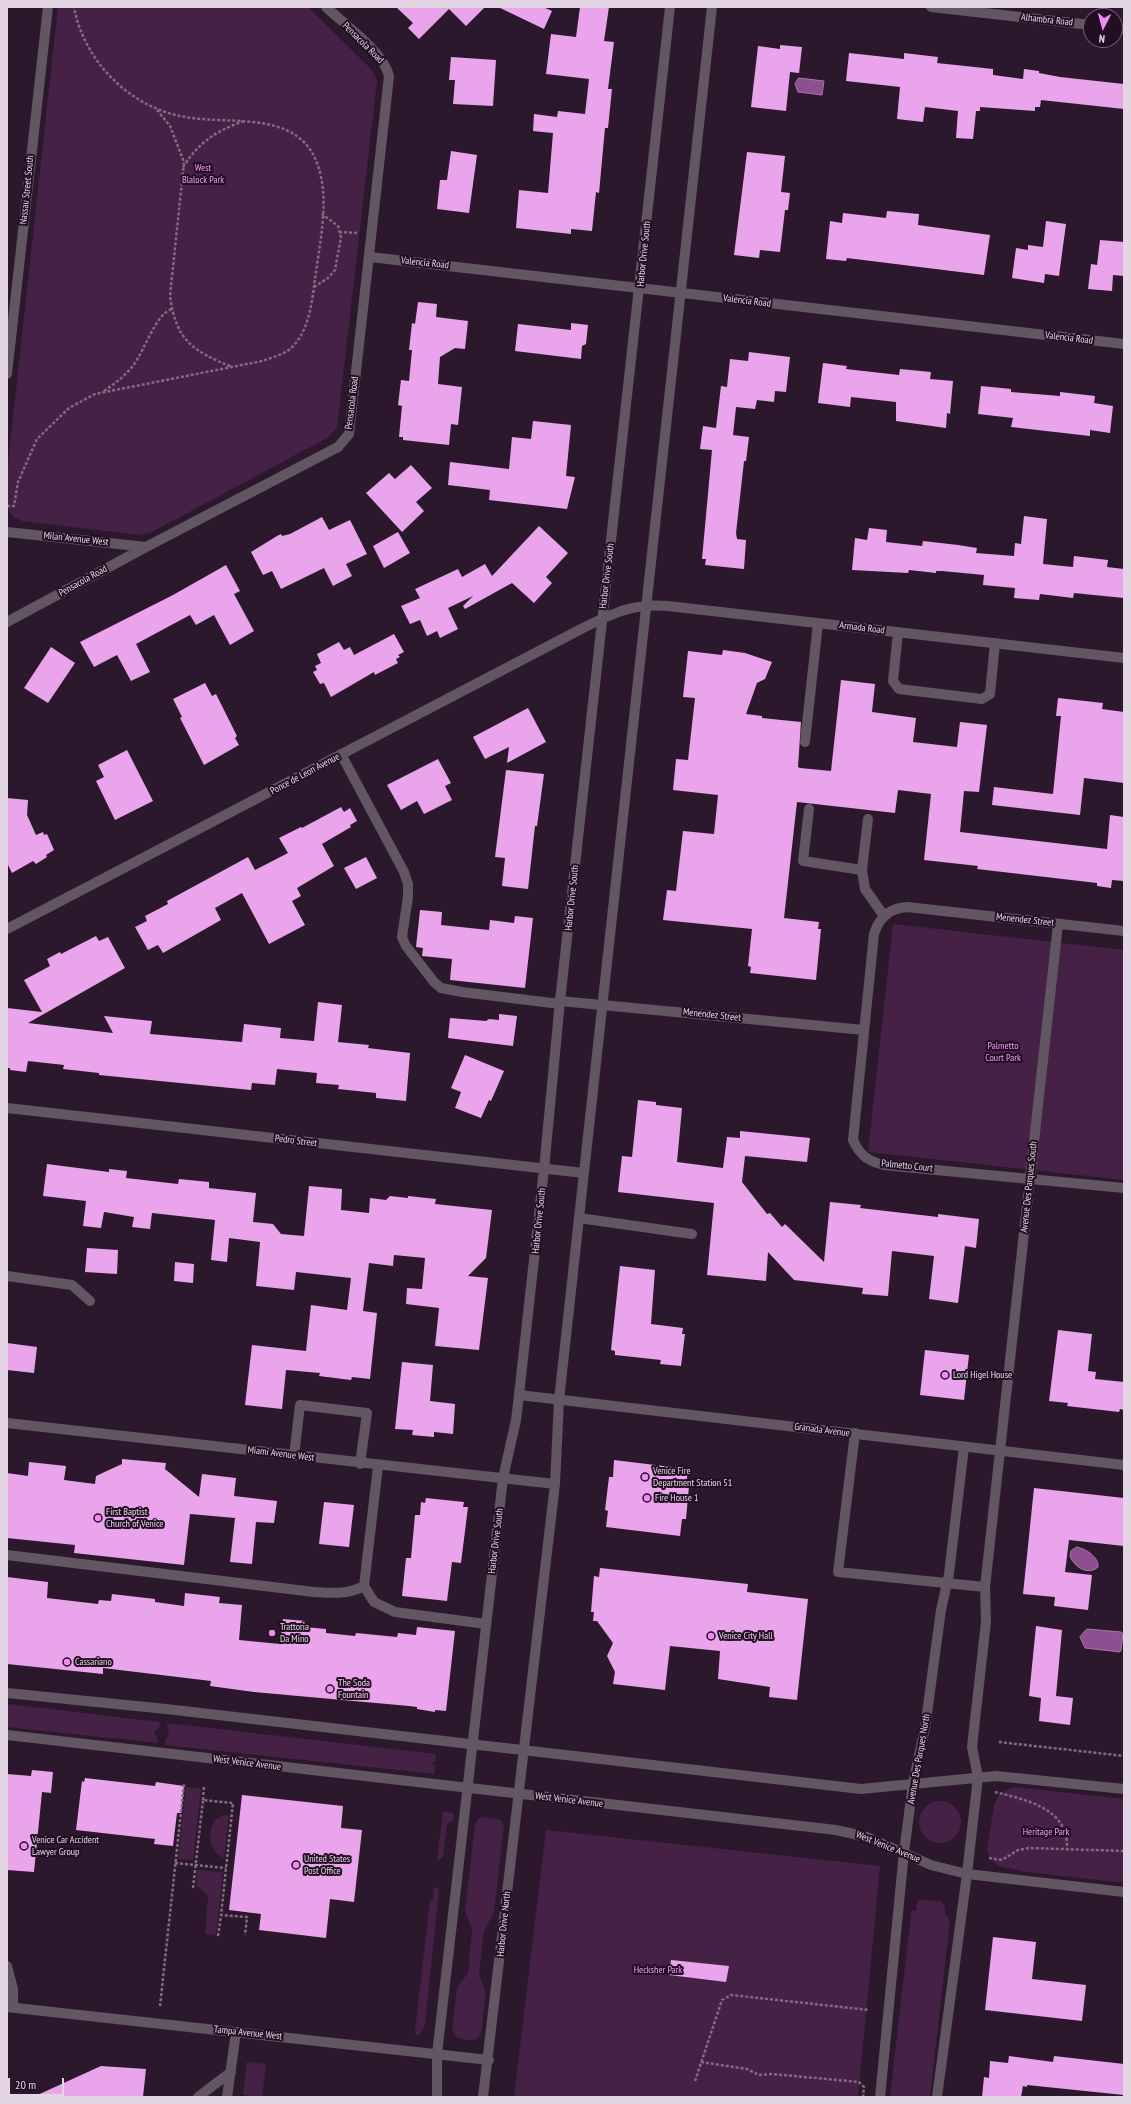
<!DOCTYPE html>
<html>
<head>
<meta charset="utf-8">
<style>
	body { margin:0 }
	#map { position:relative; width:1131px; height:2104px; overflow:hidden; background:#2c182d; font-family:"PT Sans Narrow",sans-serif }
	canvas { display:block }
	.frame { position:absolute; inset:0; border:8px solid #e3d5e3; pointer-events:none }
	.north { position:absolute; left:1083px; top:8px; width:40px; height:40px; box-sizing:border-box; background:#220e23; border:1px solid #6f5e70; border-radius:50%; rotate:186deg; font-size:11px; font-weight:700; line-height:16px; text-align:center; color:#e3d5e3 }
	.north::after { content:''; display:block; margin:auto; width:14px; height:18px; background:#f18af4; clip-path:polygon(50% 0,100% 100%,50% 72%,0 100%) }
	.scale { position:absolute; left:8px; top:2078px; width:56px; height:18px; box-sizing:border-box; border:2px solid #e3d5e3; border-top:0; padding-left:5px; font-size:12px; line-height:14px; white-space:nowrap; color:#e3d5e3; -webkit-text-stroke:3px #220e23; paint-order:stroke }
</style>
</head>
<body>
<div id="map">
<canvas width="1131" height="2104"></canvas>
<div class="frame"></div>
<div class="north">N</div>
<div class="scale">20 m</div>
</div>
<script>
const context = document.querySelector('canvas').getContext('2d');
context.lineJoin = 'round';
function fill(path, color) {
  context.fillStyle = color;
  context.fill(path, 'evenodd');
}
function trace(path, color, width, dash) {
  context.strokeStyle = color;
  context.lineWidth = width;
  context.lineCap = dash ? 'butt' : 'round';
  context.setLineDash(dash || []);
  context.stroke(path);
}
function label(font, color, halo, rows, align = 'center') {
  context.font = font + ' "PT Sans Narrow",sans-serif';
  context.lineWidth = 4;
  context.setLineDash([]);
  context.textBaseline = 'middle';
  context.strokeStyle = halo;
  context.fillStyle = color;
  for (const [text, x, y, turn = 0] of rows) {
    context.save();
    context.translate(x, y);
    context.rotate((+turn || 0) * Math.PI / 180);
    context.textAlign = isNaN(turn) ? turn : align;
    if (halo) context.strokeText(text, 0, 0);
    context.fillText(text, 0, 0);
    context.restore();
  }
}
fill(new Path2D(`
	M58 7H308L369 67 375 75 377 81 337 428 327 438 150 533 139 535 22 521C0 513 7 491 7 472Z
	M893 924 1124 950V1180L868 1152Z
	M7 1704 160 1722 159 1728 155 1730V1735L158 1738V1743L7 1727Z
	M167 1723 436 1754 435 1761 431 1763 435 1766 434 1774 165 1745 166 1738 169 1737Z
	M186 1787 201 1789 193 1860 178 1859Z
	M1015 1787 1124 1799V1883L1028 1872 998 1866 989 1858 987 1849 994 1806 997 1798 1003 1792Z
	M919 1822a21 21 0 1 1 42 0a21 21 0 1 1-42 0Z
	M443 1812 453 1813 454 1819 447 1824 443 1857 439 1860H437Z
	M223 1815H229L224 1858C209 1850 207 1837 214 1821Z
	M483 1817 501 1820 504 1825 494 1912 484 1931 479 1974 486 1993 481 2033C477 2043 464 2040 456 2037L452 2030 457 1988 468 1973 472 1930 465 1910 475 1824 478 1819Z
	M546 1830 880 1866 858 2097H514Z
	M197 1870 223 1872 216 1935 205 1934 208 1896 196 1885Z
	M434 1886 439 1890 425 2024 422 2031 417 2036 415 2031 430 1900 433 1901Z
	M918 1900 941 1901 945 1907V1914L950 1921 930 2097H890L911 1914 912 1911H916Z
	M247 2062 266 2064 262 2097 243 2095Z`), '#452146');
const water = new Path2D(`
	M799 78 824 81 822 95 798 92 795 84Z
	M1077 1547C1086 1549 1099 1557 1098 1567 1088 1576 1074 1567 1070 1556L1071 1551Z
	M1087 1629 1121 1632 1123 1634 1121 1650 1120 1652 1085 1648 1080 1637Z`);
fill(water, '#8e4f90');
trace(water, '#a877a9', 1);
fill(new Path2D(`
	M396 7H485L466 26 449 9 419 39 408 28 413 23Z
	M498 7H543L552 11 544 29Z
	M580 7H609L604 41 614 42 608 89H612L608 128H605L599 193 596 192 592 231 571 229V234L516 228 519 190 548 193 553 133 533 131 534 114 557 117 558 111 585 114 589 79 546 74 551 34 576 37Z
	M780 45 802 47 799 73 790 72 786 111 751 107 758 46 780 49Z
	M849 53 904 59V53L938 57 937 63 993 69V75L1023 79 1024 69 1039 71V73L1060 77 1124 84V109L1041 100 1040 107H1035V111L980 107V111H976L973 139 956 138 958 111 925 107 923 122 897 119 900 87 846 81Z
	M451 57 496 60 493 106 453 104 455 80H449Z
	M451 151 477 155 469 213 437 209 440 180H447Z
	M747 152 785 156 781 192 790 193 788 210H785L780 252 760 250 759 258 734 255Z
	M887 211 919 214 918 225 990 235 984 275 847 258 846 261 826 259 830 221 842 223 843 213 886 218Z
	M1046 221 1066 224 1059 276 1045 274 1044 283 1012 278 1016 248 1028 250V245L1043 247Z
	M1100 240 1124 242V276L1113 275 1112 291 1088 289 1091 264 1097 265Z
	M418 302 437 304 436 317 468 321 465 349 455 348 440 357 438 384 462 387 458 425 451 424 449 445 403 440V437H399L402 406 398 405 401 380 409 381 412 350H409L412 323 415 324Z
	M571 323 588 325 586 344 582 346 581 359 515 351 518 324 571 330Z
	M749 352 790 357 786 392 775 391 774 402 757 400 755 409 736 407 733 435 749 437 746 461H744L736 533 737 539 746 540 744 569 705 565 706 559H702L712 450 700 449 703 426 716 428 721 386 727 387 730 359 748 361Z
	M823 363 847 366 846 369 899 375 900 369 931 372 930 379 953 381 950 414 947 413 946 428 896 421V402L851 397 850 407 818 403Z
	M981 386 1011 389V392L1060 396V392L1095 396 1094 403 1113 406 1110 433 1090 430V436L1011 427 1013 418 978 414Z
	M533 421 571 425 566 476 575 477 567 509 489 500 490 490 448 485 450 462 509 469 512 437 531 439Z
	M411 465 432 488 416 502 424 511 402 532 366 493 389 473 395 479Z
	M1024 516 1047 519 1043 564 1073 567 1074 556 1108 560 1107 567 1124 569V598L1074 593 1073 598 1040 594 1039 600 1014 598 1015 588 983 585 984 575 942 571H936V573L909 570 908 573 852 570 855 538 867 540 869 528 887 530 886 542 922 546 923 541 958 545 977 548 976 553 1014 556 1015 543 1021 544Z
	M322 517 329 530 350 520 367 554 346 564 352 576 333 586 324 568 281 589 272 571 263 575 251 552 277 536 281 534 282 536 290 534Z
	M539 526 568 553 546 577 552 583 534 603 512 583 465 609 463 606 473 596 448 608 458 629 440 638 437 631 427 636 420 620 410 624 401 606 420 598 415 589 458 569 462 577 485 564 492 576Z
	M398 532 410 553 384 568 373 546Z
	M226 565 240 591 234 594 254 631 230 645 214 615 196 625 190 615 136 644 150 672 131 681 117 655 94 667 80 642 173 595Z
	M394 634 404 652 398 655 400 657 396 659 398 663 375 675 374 672 331 697 324 683 320 684 313 672 317 670 315 666 321 663 317 654 339 642 344 650 350 647 354 655Z
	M51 647 75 663 48 703 24 688Z
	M723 650 745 653 772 662 765 679 757 683 746 714 762 716V718L801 722 798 767 800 768 831 771 841 680 875 684 872 712 916 718 913 742 957 747 960 722 987 725 979 792 964 791 960 832 1107 849 1110 815 1124 817V881L1112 880 1111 888 1097 886V883L977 869 978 866 924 860 931 794 898 790 895 813 797 802 784 918 819 922 818 929H821L816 980 750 973 751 967 748 966 752 929 663 920 667 890 676 891 683 831 714 834 718 795 673 790 676 759 688 760 695 698 683 697 688 651 722 655Z
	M205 683 212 696 216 694 237 736 235 738 239 745 204 765 180 718 182 717 173 699Z
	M1058 698 1103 703 1102 709 1124 712V783L1084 778 1080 815 992 805 994 787 1053 794 1061 716H1056Z
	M528 708 546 742 507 763 509 747 485 759 473 737Z
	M127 750 153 801 115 820 96 781 104 777 98 765Z
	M438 759 451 783 445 786 452 800 424 814 417 801 401 810 387 785Z
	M506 770 544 774 537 826H535L528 889 502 886 505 858 495 857Z
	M7 798 28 800 27 815 36 835 43 832 44 835 47 834 54 850 46 855 47 857 36 864 33 861 12 873 7 863Z
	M341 807 344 812 350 808 357 821 350 825 351 827 322 844 334 866 297 888 301 896 292 901 305 925 269 944 242 893 215 908 221 920 163 953 158 945 148 950 135 927 147 921 145 916 168 904 167 901 248 857 255 870 288 853 279 838 301 827 302 828Z
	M366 857 377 878 356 889 344 868Z
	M420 910 442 912 441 925 489 930 490 920 514 923 515 916 533 918 525 988 450 980 452 959 422 956 423 948 416 947Z
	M96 936 99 941 108 937 125 968 28 1023 113 1033 104 1016 152 1021 150 1034 242 1042 244 1024 281 1028 280 1038 314 1041 318 1002 342 1005 338 1042 369 1045 368 1048 410 1053 406 1101 376 1098V1093L338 1089 339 1085 316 1083 317 1073 277 1069 275 1085 252 1083 251 1090 99 1075V1073L63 1069 64 1065 28 1061 26 1072 10 1070V1068H7V1008L42 1012 24 980 50 966 47 959 60 952 61 954Z
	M499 1014 517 1016 513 1046 448 1038 450 1018 486 1021 489 1019 499 1020Z
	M465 1055 504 1071 491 1101 489 1100 481 1118 455 1108 461 1092 451 1088Z
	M638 1100 656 1102V1105L682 1108 677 1162 723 1168 727 1137 740 1138V1131L810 1138 807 1162 745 1156 742 1182 767 1214 770 1213 782 1227 785 1224 824 1262 830 1202 861 1205 860 1208 938 1217V1214L979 1219 976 1248 965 1246 958 1303 929 1299 934 1256 892 1251 888 1296 862 1294 863 1288 794 1280 768 1252 766 1281 707 1275 714 1203 618 1192 622 1156 632 1157Z
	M47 1164 109 1172V1169L127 1171 126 1178 178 1184 179 1179 209 1182V1188L256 1193 253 1222 273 1224 281 1234 304 1236 309 1186 342 1189 341 1210 369 1213 370 1198 386 1200 390 1196 408 1198V1196L436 1199 435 1204 492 1210 486 1258 468 1276 488 1278 479 1350 435 1346 439 1308 406 1304 407 1288 422 1289 425 1258 394 1255 393 1266 369 1263 363 1311 377 1313 370 1379 352 1377 351 1380 319 1376 320 1373 286 1370 282 1409 245 1405 252 1345 306 1351 311 1305 347 1310 351 1278 296 1272 294 1290 256 1286 260 1242 229 1238 227 1262 211 1260 215 1220 152 1213 150 1229 132 1227 134 1217 104 1212 101 1228 83 1226 86 1201 43 1196Z
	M87 1248 118 1250 117 1274 85 1272Z
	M175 1262 194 1264 193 1283 174 1281Z
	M620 1266 655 1270 651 1324 683 1328 682 1334H685L681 1366 660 1364 661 1360 615 1355V1351L611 1350Z
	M1058 1330 1092 1334 1088 1371 1096 1372 1095 1379 1124 1382V1410L1120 1409 1119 1412 1067 1406 1068 1403 1049 1401Z
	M7 1343 37 1347 34 1373 7 1370Z
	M925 1350 969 1355 964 1400 920 1395Z
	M402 1362 433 1365 430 1401 455 1404 453 1434 434 1432V1437L412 1435 413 1430 395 1429Z
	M122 1459 166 1463 165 1469 199 1497 202 1474 236 1478 234 1496 277 1501 274 1523 256 1522 252 1564 230 1562 235 1518 190 1514 184 1565 74 1553 75 1545 7 1538V1473L28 1476 29 1462 66 1466 64 1480 95 1484 96 1476 122 1464Z
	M614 1460 688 1469 686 1486H689L686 1519H682L680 1536 606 1527 608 1511 605 1510 609 1477H613Z
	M1034 1488 1124 1498V1546L1069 1540 1065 1572 1092 1575 1088 1610 1054 1606 1055 1597 1023 1594Z
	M426 1498 464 1502 463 1507H468L461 1563 452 1562 447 1601 402 1596 406 1558H411L415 1515H420L421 1502 425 1503Z
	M324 1502 354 1505 349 1547 319 1544Z
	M600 1568 748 1584 747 1592 808 1599 797 1700 769 1697 770 1687 718 1679 720 1651 670 1646 665 1690 613 1684 615 1672 607 1656 613 1643 597 1621H593L594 1612H591L594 1576 599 1577Z
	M7 1577 48 1582 47 1598 98 1604 99 1600 111 1601 112 1594 155 1599V1602L184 1606 185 1593 220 1597 219 1603 242 1605 239 1640 280 1644 283 1619 305 1621 304 1627 326 1629V1633L355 1636 356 1633 397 1637 398 1633 416 1635 417 1627 455 1631 446 1711 435 1710V1712L417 1709V1707L409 1706 254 1692 210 1686 211 1681 103 1668V1674L7 1664Z
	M1036 1626 1062 1630 1056 1696 1073 1698 1070 1725 1039 1721 1041 1698 1029 1696Z
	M32 1770 53 1772 51 1793 42 1792 34 1872 7 1870V1774L31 1776Z
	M85 1778 155 1786 156 1782 184 1786 181 1813H177L173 1846 154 1844 155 1839 76 1830 82 1781 84 1782Z
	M242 1795 343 1806 341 1828 362 1830 354 1902 330 1899 326 1938 259 1930 261 1914 229 1910Z
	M993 1937 1036 1942 1032 1979 1086 1985 1082 2021 985 2010Z
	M671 1960 729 1966 726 1982 669 1975Z
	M1009 2056 1053 2062 1054 2056 1124 2064V2095L1027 2085V2087L1023 2086 1021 2097H982L984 2077 989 2078 990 2061 1008 2063Z
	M101 2066 146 2069 143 2097H33Z`), '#eaa4eb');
trace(new Path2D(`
	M157 110 170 126 184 162 170 296C176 341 193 351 232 367
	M183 167C199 142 216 131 244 121
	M339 232 357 233
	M314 287 328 278 335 270 341 237 338 226 322 214
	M104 391C114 384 124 377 132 367 144 353 155 314 172 309
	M7 506H14L18 482 37 439 69 408 95 394 262 361C271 358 282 355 290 349 309 333 312 302 315 279 319 247 328 209 321 177 307 107 236 126 185 117 131 108 84 62 74 7
	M999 1742 1124 1756
	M995 1792C1026 1800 1069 1808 1067 1849
	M203 1800 204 1786
	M989 1858 1002 1860 1018 1850 1029 1848 1124 1851
	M175 1863 226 1868
	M193 1888 203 1800 233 1803 221 1915
	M218 1936 221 1915 247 1917 245 1935
	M160 2006 184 1784
	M701 2062 747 2069 759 2075 772 2074 859 2082 864 2087 863 2097
	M695 2081 722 2000 731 1995 869 2010`), '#7e6d7f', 2.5, [3, 2]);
trace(new Path2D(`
	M898 632 893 681 899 689 982 699 990 694 995 643
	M805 742 818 623
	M341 754 404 872 408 884V897L402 937 406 946 434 982 441 988 462 992 560 1004
	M809 809 803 861 862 870 865 889 884 916
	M862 870 868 819
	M579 1218 692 1234
	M7 1276 72 1285 90 1301
	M855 1433 838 1572 985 1587
	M294 1456 300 1405 367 1413 360 1464
	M7 1555 314 1592C332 1593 347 1595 364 1586L378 1466
	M364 1586 374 1602 395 1612 486 1624
	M7 1966 13 1989V2007
	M198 2097 231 2072
	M227 2097 236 2032`), '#615661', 10);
trace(new Path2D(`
	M931 7 1091 25
	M1115 28 1124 29
	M370 257 1124 344
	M7 374 48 7
	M7 532 146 547
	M7 622 146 547 338 447 349 434 389 76C383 51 345 25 326 7
	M7 929 583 628C614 613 633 603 668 606L1124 658
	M1124 931 907 907C889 908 879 918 874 934L853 1140C860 1155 867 1161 884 1165L1124 1188
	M560 1001 864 1030
	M7 1108 584 1173
	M519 1395 1124 1465
	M7 1423 555 1484
	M7 2007 489 2060
	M880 2097 904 1852 913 1783 925 1728 941 1610 949 1574 964 1447
	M937 2097 967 1874 978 1777 972 1747 986 1622 985 1587 1058 924`), '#615661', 10);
trace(new Path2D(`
	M7 1693 166 1709 861 1789 996 1776 1124 1789
	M7 1735 836 1830 867 1837 931 1865 967 1874 1124 1892
	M437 2097V2054L503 1478 516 1420 519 1395 544 1169 560 1001 670 7
	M483 2097 555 1484 559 1400 712 7`), '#615661', 10);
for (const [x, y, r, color] of [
	[945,1375,4,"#f18af4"],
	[645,1477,4,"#f18af4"],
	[647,1498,4,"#f18af4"],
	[98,1518,4,"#f18af4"],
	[272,1633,4,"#f18af4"],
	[711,1636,4,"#f18af4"],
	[67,1662,4,"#f18af4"],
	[330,1689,4,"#f18af4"],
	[24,1846,4,"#f18af4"],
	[296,1865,4,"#f18af4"]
]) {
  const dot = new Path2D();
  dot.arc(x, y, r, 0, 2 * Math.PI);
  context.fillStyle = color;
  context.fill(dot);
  trace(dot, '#220e23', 1.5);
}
label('10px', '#e3d5e3', '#220e23', [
	["Alhambra Road",1047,20,6],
	["Pensacola Road",363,43,45],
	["Nassau Street South",27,190,-84],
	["Harbor Drive South",644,254,-84],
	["Valencia Road",425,263,6],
	["Valencia Road",747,301,7],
	["Valencia Road",1069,338,7],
	["Pensacola Road",352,403,-83],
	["Milan Avenue West",76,539,6],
	["Harbor Drive South",607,576,-83],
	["Pensacola Road",83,581,-29],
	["Armada Road",862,628,7],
	["Ponce de Leon Avenue",305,774,-28],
	["Harbor Drive South",572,898,-84],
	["Menendez Street",1025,920,6],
	["Menendez Street",712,1015,6],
	["Pedro Street",296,1141,7],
	["Palmetto Court",907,1166,6],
	["Avenue Des Parques South",1029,1187,-84],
	["Harbor Drive South",539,1221,-84],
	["Granada Avenue",822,1430,7],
	["Miami Avenue West",281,1454,7],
	["Harbor Drive South",496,1541,-83],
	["Avenue Des Parques North",919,1759,-80],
	["West Venice Avenue",247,1763,7],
	["West Venice Avenue",569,1800,7],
	["West Venice Avenue",888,1847,22],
	["Harbor Drive North",504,1924,-84],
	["Tampa Avenue West",248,2033,6]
]);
label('10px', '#f49df7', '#220e23', [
	["West",203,168],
	["Blalock Park",203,180],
	["Palmetto",1003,1046],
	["Court Park",1003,1058],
	["Heritage Park",1046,1832],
	["Hecksher Park",658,1970]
]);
label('10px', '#e3d5e3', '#220e23', [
	["Lord Higel House",953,1375],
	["Venice Fire",653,1471],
	["Department Station 51",653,1483],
	["Fire House 1",655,1498],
	["First Baptist",106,1512],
	["Church of Venice",106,1524],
	["Trattoria",280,1627],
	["Da Mino",280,1639],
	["Venice City Hall",719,1636],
	["Cassariano",75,1662],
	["The Soda",338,1683],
	["Fountain",338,1695],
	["Venice Car Accident",32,1840],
	["Lawyer Group",32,1852],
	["United States",304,1859],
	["Post Office",304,1871]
], 'left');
</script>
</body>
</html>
